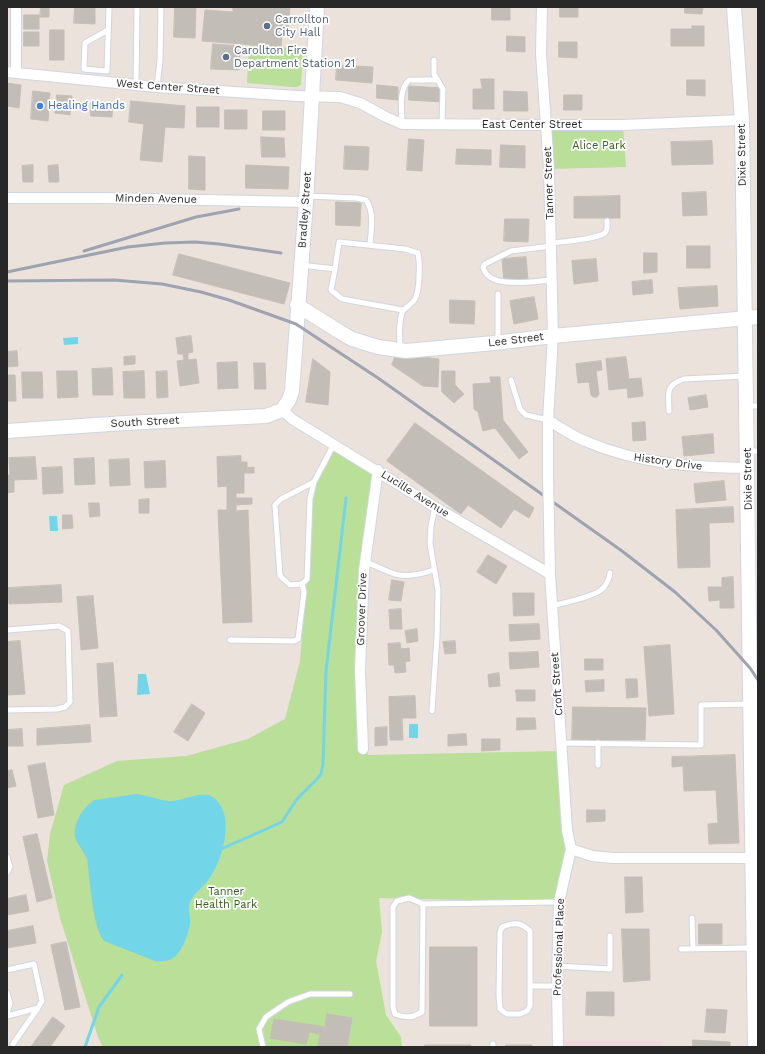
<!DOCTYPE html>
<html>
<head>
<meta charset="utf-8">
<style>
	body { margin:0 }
	#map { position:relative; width:765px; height:1054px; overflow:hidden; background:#eae2db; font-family:"Work Sans",sans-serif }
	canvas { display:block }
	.frame { position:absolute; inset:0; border:8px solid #282828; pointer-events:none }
</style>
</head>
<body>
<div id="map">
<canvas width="765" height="1054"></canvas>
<div class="frame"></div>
</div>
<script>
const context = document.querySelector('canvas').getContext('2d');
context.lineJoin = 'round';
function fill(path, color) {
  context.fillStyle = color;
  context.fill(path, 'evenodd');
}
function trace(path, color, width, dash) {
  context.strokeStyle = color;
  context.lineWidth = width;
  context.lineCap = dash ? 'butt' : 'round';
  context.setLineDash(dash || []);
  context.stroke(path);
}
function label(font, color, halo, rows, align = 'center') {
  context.font = font + ' "Work Sans",sans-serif';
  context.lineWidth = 3.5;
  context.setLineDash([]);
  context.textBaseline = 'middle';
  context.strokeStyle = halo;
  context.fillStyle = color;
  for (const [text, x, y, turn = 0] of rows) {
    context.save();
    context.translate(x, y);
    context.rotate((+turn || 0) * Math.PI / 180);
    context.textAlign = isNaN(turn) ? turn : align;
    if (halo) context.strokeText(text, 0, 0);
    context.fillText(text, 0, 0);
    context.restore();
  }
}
fill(new Path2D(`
	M564 1041H662L663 1047H564Z`), '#f1d8dc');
fill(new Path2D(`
	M249 44 281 47 303 50 301 85 297 87H292L247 83Z
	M546 125H623L626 167 549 169Z
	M330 451 341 453 378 470 364 570 356 641 361 709 368 755 562 751 571 849 559 902 379 898 382 932 376 961 386 1015 401 1037 402 1047H103L98 1037 60 918 47 861 50 834 64 785 117 761 186 756 248 739 285 719 300 661 314 482Z`), '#b9df99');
fill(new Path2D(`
	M78 337V344L64 345 63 338Z
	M49 516H57L58 531H50Z
	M138 674H146L150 694 137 695Z
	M409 724H418V738H409Z
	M136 794C147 795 158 800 169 801 185 802 205 786 218 802 234 821 222 861 209 879 204 886 195 892 191 900 187 908 190 913 190 921 190 928 187 935 185 941 178 956 172 963 155 961L104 941C92 926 90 879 87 859 84 852 79 846 76 840 71 826 83 806 95 800Z`), '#72d6e8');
trace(new Path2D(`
	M219 850 282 822 297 799 317 779 321 774 323 764 326 671 346 498
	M85 1047 99 1007 122 975`), '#72d6e8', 3);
const building = new Path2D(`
	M75 7H95V24L74 23Z
	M175 7H196L195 38 174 37Z
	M233 7H290L288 32H282L281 47 202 41 205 10 233 12Z
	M492 7H510V20H492Z
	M560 7H578V17H560Z
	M685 7H703L702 14 685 13Z
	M41 8H49V17H40Z
	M24 15H39V29H24Z
	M692 26H704V46H671V29H692Z
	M50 30H64V60H50Z
	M24 32H39V46H24Z
	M507 36 525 37V52L507 51Z
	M559 42H577V58L559 57Z
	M213 44 240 46 239 70 211 69Z
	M337 65 373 67 372 83 336 80Z
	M481 79H494V109H473V89H482Z
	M687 80H705V96L687 95Z
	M7 83 21 85 19 108 7 106Z
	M377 85 398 87V100L377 98Z
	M409 86 442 88V102L409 100Z
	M33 91 50 93 48 121 31 119Z
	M504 91 527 92 528 111H504Z
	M57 95 72 96 70 115 55 113Z
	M564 95H582V110H564Z
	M131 101 185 106 184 128 165 127 162 162 140 160 144 124 129 122Z
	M91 103 113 104 112 117 91 116Z
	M197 107H219V127H197Z
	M225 110H247V129H225Z
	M263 111H285V130H263Z
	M261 137 284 138 285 157H262Z
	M409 139 424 140 422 171 407 170Z
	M712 141 713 164 672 165 671 142Z
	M501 145 525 146V168L500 167Z
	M345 146 369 147 368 170 344 169Z
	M457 149 491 150V165L456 164Z
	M189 156 205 157V190L189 189Z
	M33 165V182H23L22 166Z
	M58 165 59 182H49L48 166Z
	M246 165 289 167 288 189 246 188Z
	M706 192 707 215 683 216 682 193Z
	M620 196V218H574V197Z
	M336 202 361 203 360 226 336 225Z
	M505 219H529L528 242 504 241Z
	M687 246H710V268H687Z
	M644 253H657V272L644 273Z
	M179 254 290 283 284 304 173 275Z
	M526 257 528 280 504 282 502 259Z
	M596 259 598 281 574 284 572 261Z
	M652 280 653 293 633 295 632 282Z
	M717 286 718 306 680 309 678 288Z
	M534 297 538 319 514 324 510 301Z
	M450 300 475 301 474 324 450 323Z
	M191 336 193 352 188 353V360L196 359 199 383 180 386 177 361 184 360 183 354H178L176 338Z
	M17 351 18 366 7 367V352Z
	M396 354 439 359 438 387 423 386 392 365Z
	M135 356V364L124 365V357Z
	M626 357 629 379 641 378 643 396 628 398 627 388 609 390 606 359Z
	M313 359 330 372 328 405 306 402Z
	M601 361 602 370 596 371 599 394 597 397H593L591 395 589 382 578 383 576 364Z
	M237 362 238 388 218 389 217 363Z
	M254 363H265L266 389H255Z
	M112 368 113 395H93L92 369Z
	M57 371H77L78 397 58 398Z
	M144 371 145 398H124L123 372Z
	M167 371 168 397 157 398 156 372Z
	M442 371H455V385L464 394 454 403 442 392Z
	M22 372H42L43 398H23Z
	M7 375H15L16 401H7Z
	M490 377H500L503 420 528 452 519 459 495 428 483 431 478 412 474 409 473 384 491 383Z
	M706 395 708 407 690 410 688 398Z
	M645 422 646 440 633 441 632 423Z
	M415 423 534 508 529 518 514 509 501 528 468 505 461 514 387 461Z
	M713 434 714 453 684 456 682 437Z
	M241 456V462H247V468L254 467V473H244V493H236V498H252V504L236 505V511L248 510 252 622 223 623 218 510H227V486L218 487 217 457Z
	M35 457 37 479 14 480V492L7 493V475H10L9 458Z
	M94 458 95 484 75 485 74 459Z
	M129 459 130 485 110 486 109 460Z
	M165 461 166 487 145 488 144 462Z
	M62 467 63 493 43 494 42 468Z
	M724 481 726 500 696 503 694 484Z
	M149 499V513H139V500Z
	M89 503H99L100 516 90 517Z
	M733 507 734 522 709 523 710 567 678 568 676 510Z
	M63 515H72L73 528 63 529Z
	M488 555 507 566 496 584 477 572Z
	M733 577 734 608H720V600L709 601 708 587H722V578Z
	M392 580 404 582 401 601 389 600Z
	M61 585 62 602 9 604 8 588Z
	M513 593H534V615L514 616Z
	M93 596 98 648 81 650 77 597Z
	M401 609 402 629H390L389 610Z
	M539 624 540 639 510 641 509 625Z
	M417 629 418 641 407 643 405 631Z
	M20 641 25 694 8 695 7 642Z
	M455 641 456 653 445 654 443 642Z
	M400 643 401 649 409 648 410 661 405 662 406 672 395 673 394 665H389L388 644Z
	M670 645 674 714 649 716 644 647Z
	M538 652 539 667 510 669 509 653Z
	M585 659H603V670H585Z
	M113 663 117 716 100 717 97 664Z
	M499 673 500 686 489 687 488 675Z
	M626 679H637L638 697 627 698Z
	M604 680V691L586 692 585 681Z
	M516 690H535V701H517Z
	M415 696 416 718H402L403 740H390L389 697Z
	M192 704 205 713 188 741 174 732Z
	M573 707 646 708 645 740H572Z
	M517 718H535L536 729 517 730Z
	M90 725 91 742 37 745V729Z
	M387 727V745L375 746V728Z
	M22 729 23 746H7V730Z
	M466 734 467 745 448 746V735Z
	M482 739H500V750L482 751Z
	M735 755 739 843 709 844 708 824 718 823 716 790 684 791 683 766 672 767V757Z
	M45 763 54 815 38 818 28 766Z
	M12 770 16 786 7 788V771Z
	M587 810H605V821L587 822Z
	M37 834 52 898 37 902 23 837Z
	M625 877H642L643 912 626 913Z
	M26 895 29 911 7 915V899Z
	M699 924H722V944H699Z
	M33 926 36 943 7 948V931Z
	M622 929H649L650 980 624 982Z
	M66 942 80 1007 65 1010 51 945Z
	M430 947H477V1026H430Z
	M587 992H614V1016L586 1015Z
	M707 1009 727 1010 725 1033 705 1032Z
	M327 1014 352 1018 347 1047 318 1046 320 1034 309 1032 306 1044 270 1038 274 1019 325 1027Z
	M53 1017 65 1026 50 1047H31Z
	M693 1040 730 1042V1047H693Z
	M425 1045H471V1047H425Z
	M506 1045H532V1047H506Z`);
fill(building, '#c2bdb6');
trace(building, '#c5beb5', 1);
const lane = new Path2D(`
	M108 30 85 43 84 69 107 71 109 7
	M434 60V74L443 89 442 124
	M136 85 137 7
	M157 87 160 60 161 7
	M402 124C402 109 398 91 409 80H437
	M307 196 356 198 366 200C375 213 371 230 370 245
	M551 243C562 242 597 239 605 233 608 230 607 225 607 221
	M551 246 511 251 485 264 483 267C488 290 534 281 552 280
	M301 265 335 269 339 242 405 249 418 253C420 263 420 290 415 299 412 305 404 307 402 313 398 324 400 338 400 350
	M335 269 331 290 342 299 403 310
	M498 294V342
	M511 380 520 409 526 415 548 420
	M747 406H758
	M669 411C669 393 664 386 684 379L745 376
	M747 451H758
	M314 482 281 499 275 505 280 576 290 585 302 584 307 579 310 499 314 482 334 444
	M365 562C375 565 385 571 395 574 407 578 422 574 434 570
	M552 606C566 602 590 598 601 590 606 586 609 579 610 573
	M7 630 59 626 68 631 70 702 65 707 57 709 7 710
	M230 640 294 641 298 639 304 592 302 584
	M432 711 437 636 438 590 430 544 431 526 435 507
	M561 743 701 745V705L750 704
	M598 743V765
	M7 857 10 867 7 873
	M423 904 422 1012C412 1018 405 1018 395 1014L393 1007V907L397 901 409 898 423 904 559 902
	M692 918 693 949
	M681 949 752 948
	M557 966 610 969V936
	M7 970 34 964 42 1001 38 1008 7 1016
	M530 986V931C521 922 513 922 502 927L500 932 499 994 500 1009 507 1014H520L527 1011 530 1006V986H557
	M7 993 10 1003 7 1013
	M13 1044 38 1008
	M493 1044V1047
	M263 1047 259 1029 266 1017 288 1002 310 994H350`);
const street = new Path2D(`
	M16 7V73
	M542 7 541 53 549 169 553 336 548 420V476
	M7 72 157 87 297 96 340 97 360 103 386 117 402 124 546 125H623L742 120
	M7 198H102L306 202
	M282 410 292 419 435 507 550 574
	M548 420C560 427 572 436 585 441 639 464 690 467 748 468
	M549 523 550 574 567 830 571 849 559 902 557 984 558 1047
	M363 749 360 670 364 570 378 470
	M571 849 592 856 613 858H753`);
const secondary = new Path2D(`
	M734 7 742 120 755 1047
	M297 305 340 332 352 339 378 347 406 351 494 343 553 336 758 317
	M7 431 125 423 266 416 282 410 289 400 292 391 306 202 317 7`);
trace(lane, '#d0d5e1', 7);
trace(street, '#d0d5e1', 12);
trace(secondary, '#d0d5e1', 16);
trace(lane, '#fff', 5);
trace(street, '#fff', 10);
trace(secondary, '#fff', 14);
trace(new Path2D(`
	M84 251 196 217 239 209
	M7 272 128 247 165 243 195 242 219 244 281 253
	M7 281 114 280 162 284 201 292 229 300 296 324 378 378 622 551 675 592 716 630 750 668 758 680`), '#9ea3b2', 3);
const streetBridge = new Path2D(`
	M548 476 549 523`);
trace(streetBridge, '#d0d5e1', 12, []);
trace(streetBridge, '#fff', 10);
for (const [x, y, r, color] of [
	[267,26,4,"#5c6f8a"],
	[226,57,4,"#5c6f8a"],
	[40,106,4,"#3f7fe0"]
]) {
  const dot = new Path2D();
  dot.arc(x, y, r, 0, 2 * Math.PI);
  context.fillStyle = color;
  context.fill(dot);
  trace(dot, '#fff', 1.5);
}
label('11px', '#4e5e75', '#fff', [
	["Carrollton",275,20],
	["City Hall",275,33],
	["Carollton Fire",234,51],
	["Department Station 21",234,64]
], 'left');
label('11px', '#282828', '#fff', [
	["West Center Street",168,87,4],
	["East Center Street",532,125],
	["Dixie Street",742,155,-91],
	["Tanner Street",549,183,-92],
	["Minden Avenue",156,199,1],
	["Bradley Street",305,210,-86],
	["Lee Street",516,340,-7],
	["South Street",145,422,-3],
	["History Drive",668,462,8],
	["Dixie Street",748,479,-91],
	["Lucille Avenue",415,494,32],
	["Groover Drive",362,609,-88],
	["Croft Street",557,684,-94],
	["Professional Place",559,947,-88]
]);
label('11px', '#366cbe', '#fff', [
	["Healing Hands",48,106]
], 'left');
label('11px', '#33611d', '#fff', [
	["Alice Park",599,146],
	["Tanner",226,892],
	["Health Park",226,905]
]);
</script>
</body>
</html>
